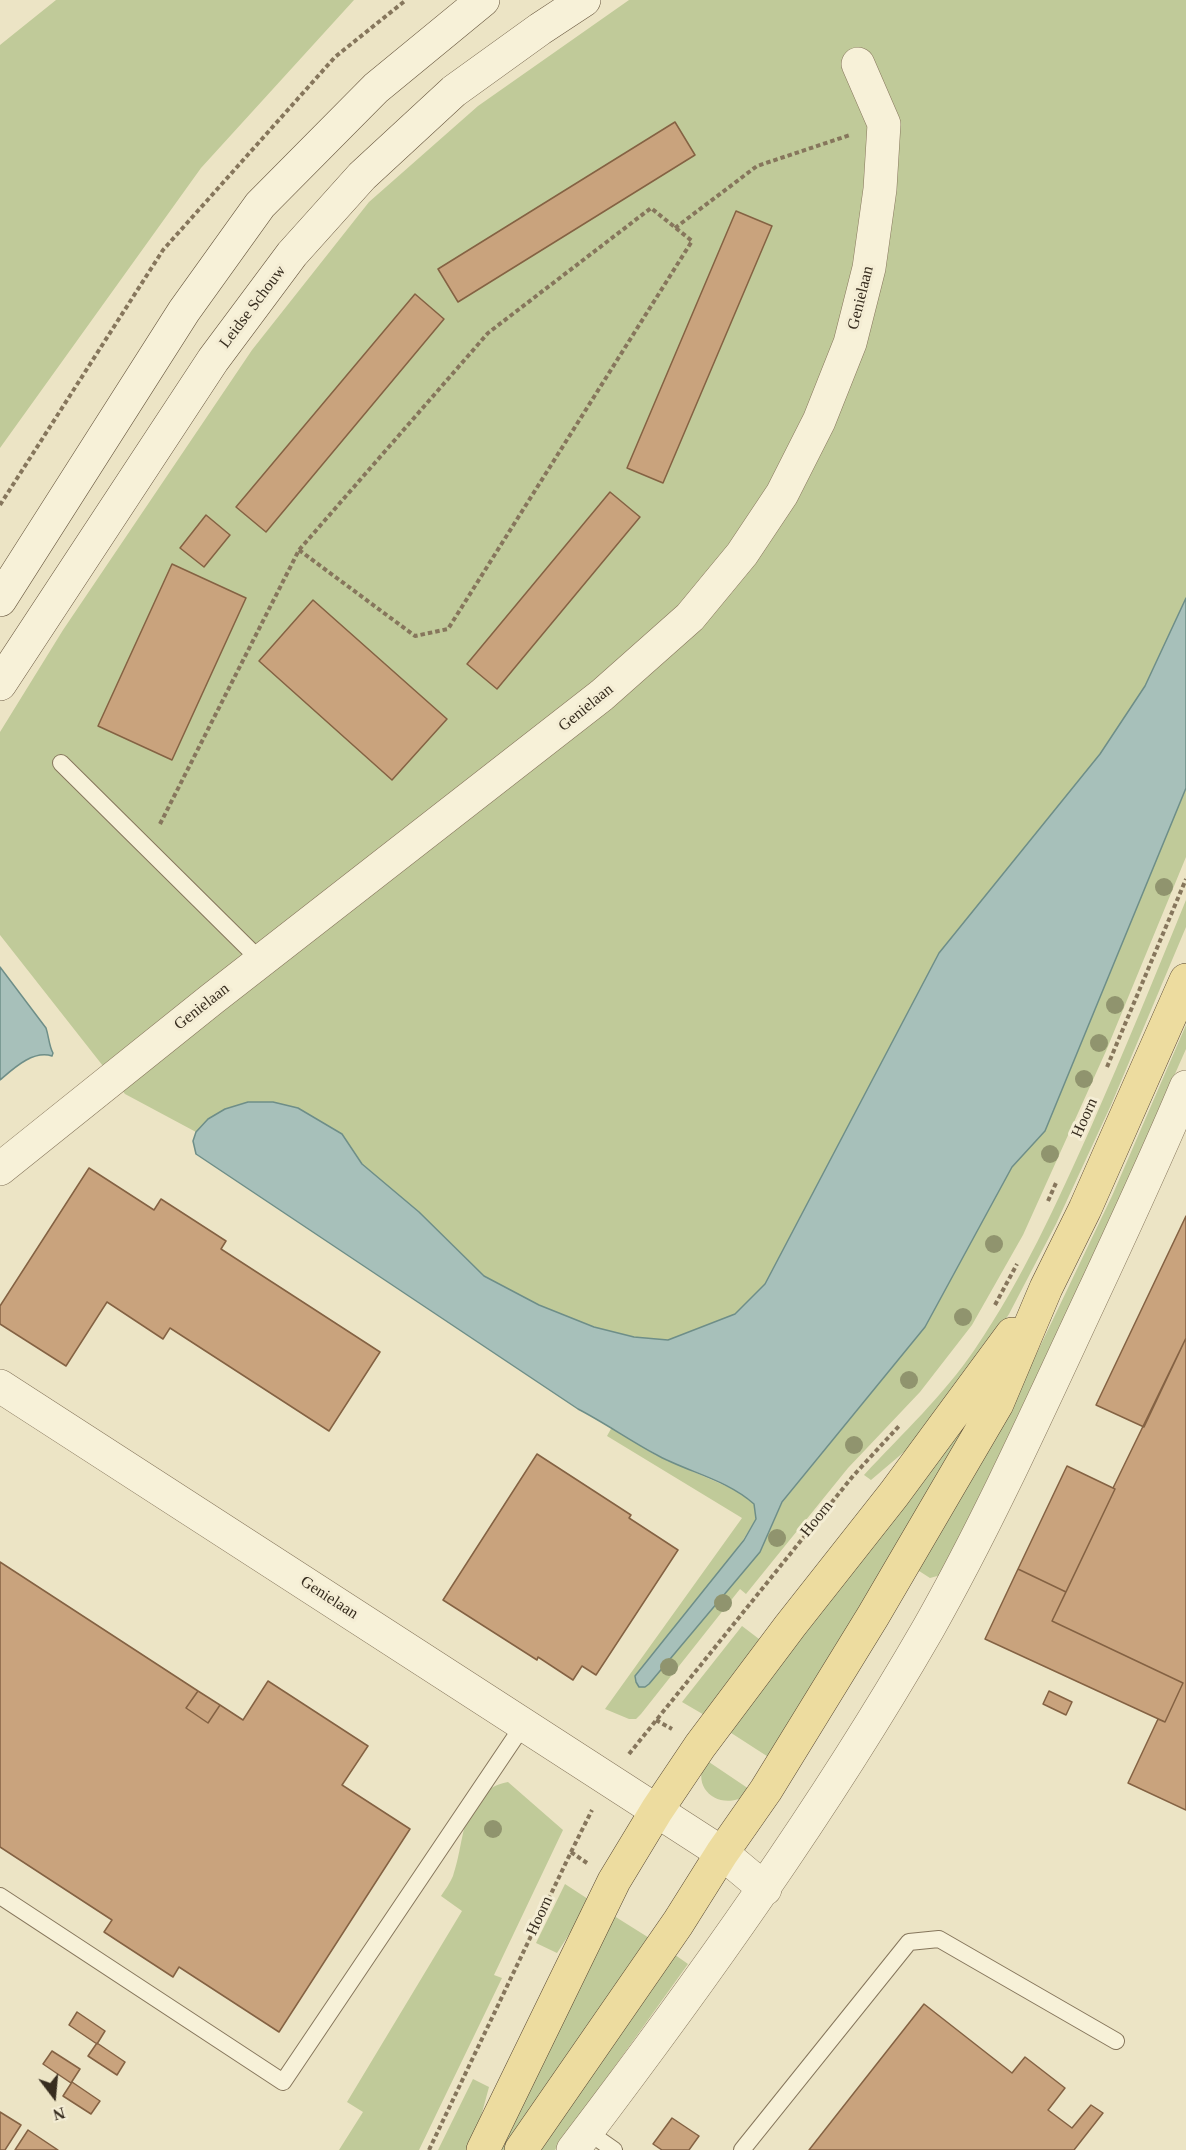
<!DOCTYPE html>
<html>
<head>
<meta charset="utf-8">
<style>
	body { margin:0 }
	#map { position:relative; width:1186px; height:2150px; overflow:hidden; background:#ece4c5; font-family:Georgia,serif }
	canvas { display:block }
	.north { position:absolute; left:24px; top:2066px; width:60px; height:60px; -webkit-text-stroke:4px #f4edd4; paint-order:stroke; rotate:164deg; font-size:16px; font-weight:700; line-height:24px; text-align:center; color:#372d1f }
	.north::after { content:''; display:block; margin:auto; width:21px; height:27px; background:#372d1f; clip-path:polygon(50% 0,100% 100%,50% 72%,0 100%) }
</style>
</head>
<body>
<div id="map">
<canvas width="1186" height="2150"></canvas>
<div class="north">N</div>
</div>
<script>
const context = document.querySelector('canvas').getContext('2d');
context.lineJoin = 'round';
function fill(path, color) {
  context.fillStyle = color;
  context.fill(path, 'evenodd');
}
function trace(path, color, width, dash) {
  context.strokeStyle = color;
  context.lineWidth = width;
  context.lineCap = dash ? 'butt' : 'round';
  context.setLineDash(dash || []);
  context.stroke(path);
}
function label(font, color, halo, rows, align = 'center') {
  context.font = font + ' Georgia,serif';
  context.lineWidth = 6;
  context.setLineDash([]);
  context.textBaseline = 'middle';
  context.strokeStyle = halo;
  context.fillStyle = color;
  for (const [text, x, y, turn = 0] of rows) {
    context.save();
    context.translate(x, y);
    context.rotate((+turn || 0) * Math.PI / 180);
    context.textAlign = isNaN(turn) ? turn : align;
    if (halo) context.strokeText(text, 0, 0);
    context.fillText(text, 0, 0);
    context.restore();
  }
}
fill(new Path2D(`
	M56 0H354L201 168 0 448V45Z
	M629 0H1186V598L1145 686 1100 754 939 953 765 1284 736 1314 668 1340 634 1337 594 1327 539 1305 484 1276 419 1212 362 1164 342 1134 298 1108 273 1102H248L225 1109 208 1119 196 1132 125 1094 0 935V732L63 630 252 350 369 202 478 106Z
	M1186 788V857L1106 1051 1023 1235 972 1325 920 1392 848 1468 746 1594 740 1589 641 1714 636 1719H629L605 1709 742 1518 607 1436 612 1427 655 1455 742 1493 754 1504 756 1519 743 1540 636 1682 639 1687H645L760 1552 782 1503 925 1327 1012 1167 1045 1131Z
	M1186 900V927L1111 1105 1056 1224 1009 1314 962 1387 931 1429 871 1480 864 1475C902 1434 944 1395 975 1349 1022 1280 1057 1203 1091 1127 1124 1052 1155 976 1186 900Z
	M1186 1025V1049C1108 1227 1026 1401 941 1575L930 1578 916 1569 1034 1359 1112 1196Z
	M984 1394 773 1760 725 1729Z
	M742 1626 763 1642 706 1716 682 1702Z
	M706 1760 752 1791C725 1815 688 1791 706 1760Z
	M508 1782 563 1830 494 1975 502 1978 419 2150H339L363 2112 347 2102 462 1911 441 1896C445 1890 450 1883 453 1876 466 1840 459 1792 508 1782Z
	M565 1884 591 1901 557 1953 536 1943Z
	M611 1914 654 1941 510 2150H494Z
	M671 1952 688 1964 555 2150H536Z
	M473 2079 489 2087 473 2146 471 2150H438Z`), '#c0ca99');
const water = new Path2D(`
	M1186 598V788L1045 1131 1012 1167 925 1327 782 1502 760 1552 649 1684 645 1687H639L636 1682 635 1676 744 1540 756 1519 754 1504C726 1479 687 1472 655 1454 629 1440 605 1423 578 1409L196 1154 193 1141 196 1132 208 1119 225 1109 248 1102H273L298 1108 342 1134 362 1164 419 1212 484 1276 539 1305 594 1327 634 1337 668 1340 735 1314 765 1284 939 953 1100 754 1145 686Z
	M0 967 46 1028C49 1037 49 1046 53 1053L52 1056C33 1050 14 1068 0 1080Z`);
fill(water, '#a7c0ba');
trace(water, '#6e8e88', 1.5);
const building = new Path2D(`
	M675 122 695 155 458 302 438 269Z
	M736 211 772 226 663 483 627 468Z
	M415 294 444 319 266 532 236 507Z
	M610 492 640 517 497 689 467 664Z
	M206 515 230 535 204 567 180 548Z
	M172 564 246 598 172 760 98 726Z
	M313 600 447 719 392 780 259 661Z
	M89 1168 154 1210 161 1199 226 1241 221 1249 380 1352 329 1431 170 1328 163 1339 107 1302 66 1366 0 1324V1306Z
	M1186 1216V1338L1144 1427 1096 1405Z
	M1186 1338V1810L1128 1783 1158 1719 1165 1722 1183 1683 1052 1621 1115 1489 1113 1488Z
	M537 1454 631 1515 629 1518 678 1550 596 1675 582 1666 573 1680 538 1657 537 1660 443 1600Z
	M1067 1466 1115 1489 1066 1592 1018 1569Z
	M0 1562 198 1691 186 1708 208 1723 220 1705 243 1720 268 1681 368 1746 342 1785 410 1829 279 2032 179 1967 173 1977 104 1932 112 1920 0 1847Z
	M1018 1569 1066 1592 1052 1621 1183 1683 1165 1722 985 1639Z
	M198 1691 220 1705 208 1723 186 1708Z
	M1049 1691 1072 1702 1066 1715 1043 1704Z
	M924 2004 1012 2073 1025 2057 1065 2088 1048 2110 1072 2128 1091 2105 1103 2113 1074 2150H809Z
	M77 2012 105 2031 97 2044 69 2025Z
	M97 2043 125 2062 117 2075 88 2056Z
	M52 2051 80 2069 71 2083 43 2064Z
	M72 2082 100 2101 91 2114 63 2096Z
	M0 2112 21 2125 5 2150H0Z
	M672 2118 699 2136 689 2150H662L653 2144Z
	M28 2130 58 2150H15Z`);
fill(building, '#c9a37d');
trace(building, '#846243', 1.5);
const lane = new Path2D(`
	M61 763 261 961
	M0 1896 283 2082 524 1724
	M587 2131 614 2150
	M742 2150 909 1942 939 1939 1116 2041`);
const street = new Path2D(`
	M0 1169 212 999 602 695 690 617 742 554 782 494 819 421 850 343 869 268 880 189 884 124 858 64
	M0 1386 722 1853 765 1889
	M573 2150C700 1983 823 1811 928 1629 981 1535 1026 1438 1071 1341 1110 1257 1150 1173 1186 1087`);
const secondary = new Path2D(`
	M0 600 184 311 260 205 376 88 483 0
	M0 684 213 360 292 254 362 176 454 91 540 29 584 0`);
const primary = new Path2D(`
	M483 2150 614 1881 657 1810 700 1746 790 1626 894 1494 1012 1334
	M521 2150 678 1923 722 1853 766 1790 873 1616 997 1404 1046 1288 1085 1209 1186 980`);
trace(lane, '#86765c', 18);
trace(street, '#86765c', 34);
trace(secondary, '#68573f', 34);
trace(primary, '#544430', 34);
trace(new Path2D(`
	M675 228 757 166 850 135
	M0 505 163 250 335 57 406 0
	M160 824 299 550 488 333 651 208 692 241 448 629 415 636 299 550
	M1107 1067 1186 879
	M1048 1201 1056 1183
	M995 1305 1017 1264
	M656 1720 672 1729
	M629 1754 853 1476 899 1426
	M571 1852 587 1863
	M429 2150 571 1852 592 1810`), '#86765c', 4, [4.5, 3]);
trace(lane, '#f7f1d8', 16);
trace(street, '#f7f1d8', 33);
trace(secondary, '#f7f1d8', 33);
trace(primary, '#eddc9f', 33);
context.fillStyle = '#90946e';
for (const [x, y] of [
	[1164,887],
	[1115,1005],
	[1099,1043],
	[1084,1079],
	[1050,1154],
	[994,1244],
	[963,1317],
	[909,1380],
	[854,1445],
	[777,1538],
	[723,1603],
	[669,1667],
	[493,1829]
]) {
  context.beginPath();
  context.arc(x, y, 9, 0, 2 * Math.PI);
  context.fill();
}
label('16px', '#372d1f', '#f4edd4', [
	["Genielaan",861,298,-76],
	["Leidse Schouw",253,307,-53],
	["Genielaan",586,708,-39],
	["Genielaan",202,1007,-38],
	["Hoorn",1085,1118,-66],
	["Hoorn",817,1519,-51],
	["Genielaan",329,1598,33],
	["Hoorn",540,1916,-65]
]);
</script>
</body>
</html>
